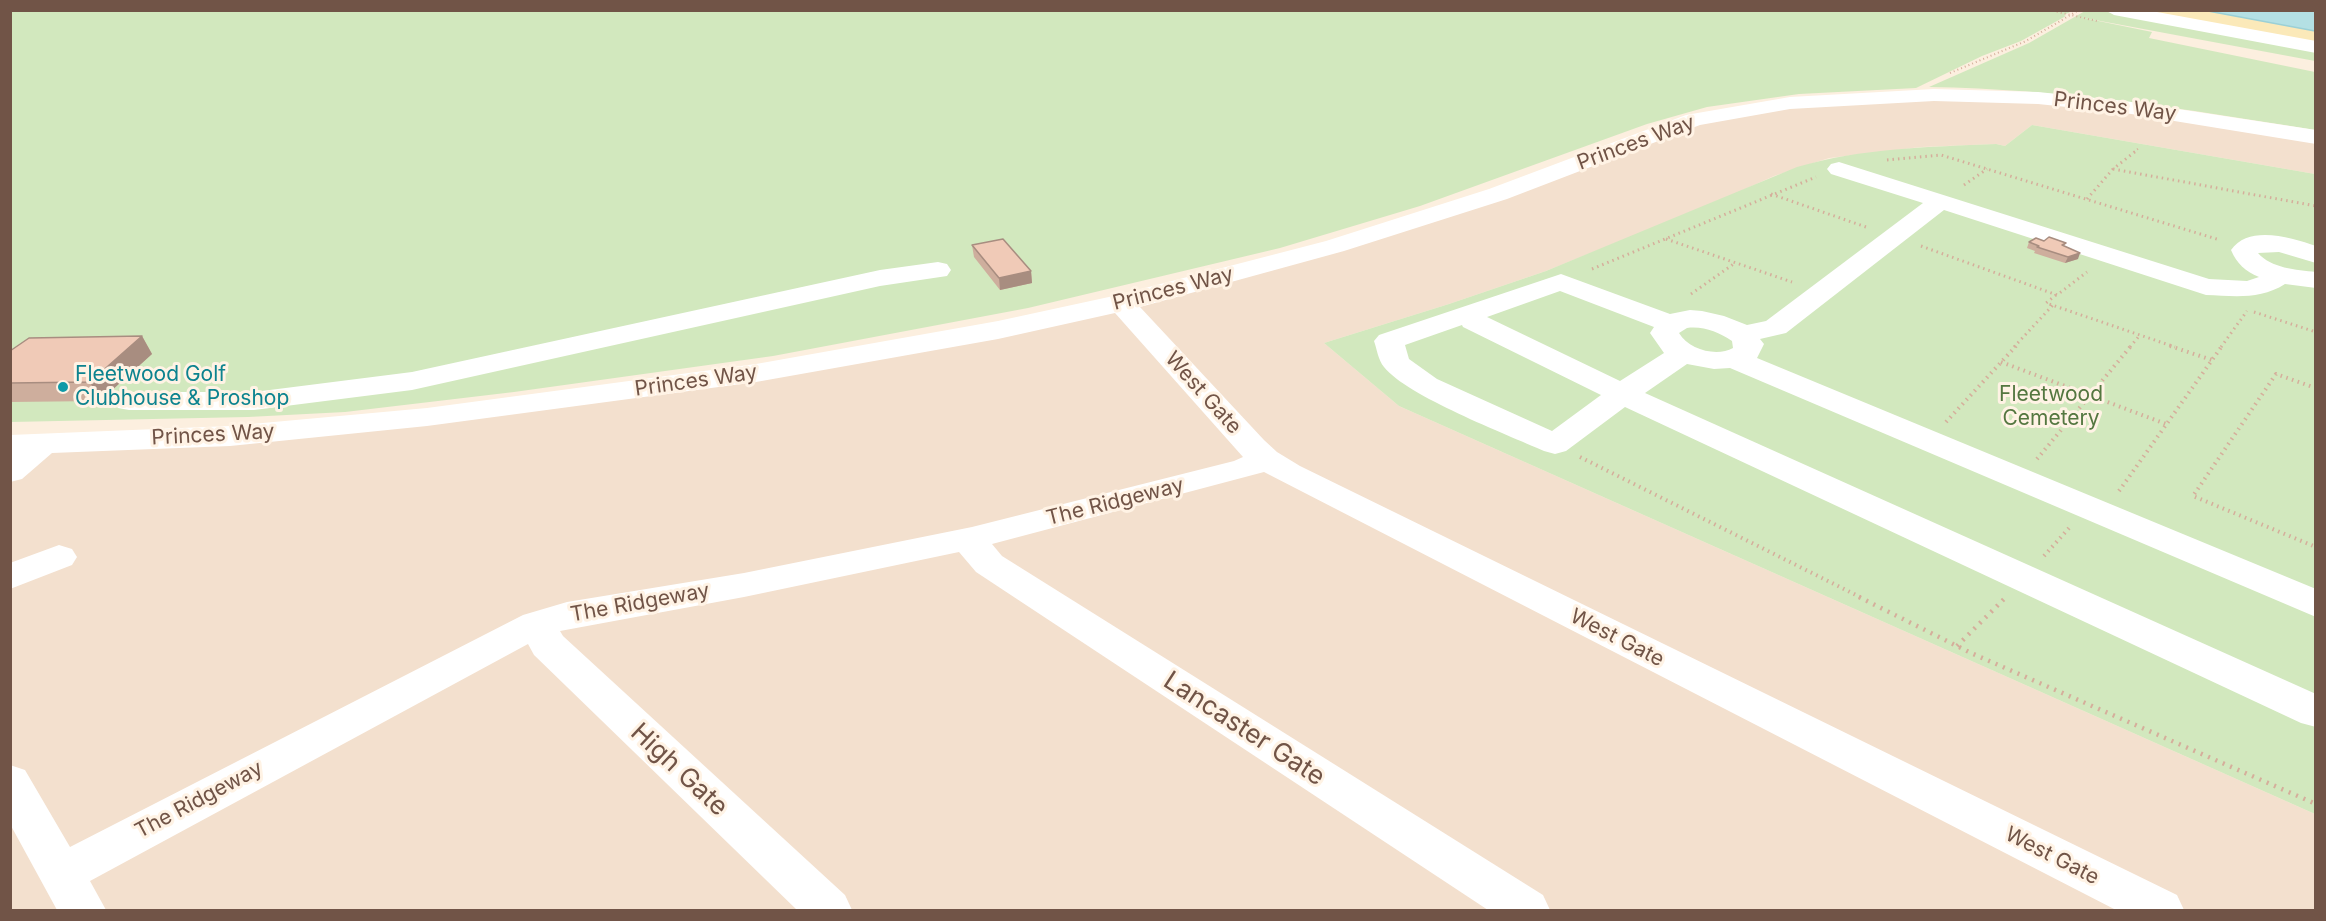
<!DOCTYPE html>
<html>
<head>
<meta charset="utf-8">
<style>
	body { margin:0 }
	#map { position:relative; width:2326px; height:921px; overflow:hidden; background:#fcefdf; font-family:Inter,sans-serif }
	canvas { display:block }
	.frame { position:absolute; inset:0; border:12px solid #715447; pointer-events:none }
</style>
</head>
<body>
<div id="map">
<canvas width="2326" height="921"></canvas>
<div class="frame"></div>
</div>
<script>
const context = document.querySelector('canvas').getContext('2d');
context.lineJoin = 'round';
function fill(path, color) {
  context.fillStyle = color;
  context.fill(path, 'evenodd');
}
function trace(path, color, width, dash) {
  context.strokeStyle = color;
  context.lineWidth = width;
  context.lineCap = dash ? 'butt' : 'round';
  context.setLineDash(dash || []);
  context.stroke(path);
}
function label(font, color, halo, rows, align = 'center') {
  context.font = font + ' Inter,sans-serif';
  context.lineWidth = 6;
  context.setLineDash([]);
  context.textBaseline = 'middle';
  context.strokeStyle = halo;
  context.fillStyle = color;
  for (const [text, x, y, turn = 0] of rows) {
    context.save();
    context.translate(x, y);
    context.rotate((+turn || 0) * Math.PI / 180);
    context.textAlign = isNaN(turn) ? turn : align;
    if (halo) context.strokeText(text, 0, 0);
    context.fillText(text, 0, 0);
    context.restore();
  }
}
fill(new Path2D(`
	M2003 96 2315 137V174L2032 125 2005 146 1996 144 1921 147 1829 158 1774 176 1710 205 1546 271 1449 304 1324 343 1399 406 2315 814V910H11L10 472 43 444 230 436 756 373 1223 277 1742 110Z`), '#f3e0ce');
fill(new Path2D(`
	M10 11H2072L2064 15 2066 16 2021 41 1982 56 1916 88 1799 94 1707 107 1647 124 1420 206 1280 248 1028 308 773 356 514 392 345 412 248 417 11 422Z
	M2085 11H2102L2315 49V61L2079 17 2152 32 2149 38 2315 72V130C2185 109 2062 89 1929 87L2029 43Z
	M2032 125 2315 174V814L1399 406 1324 343 1449 304 1546 271 1797 167C1862 148 1928 147 1996 144L2005 146Z`), '#d2e8be');
fill(new Path2D(`
	M2126 11H2315V44Z`), '#fbe9b9');
const water = new Path2D(`
	M2208 11H2315V31Z`);
fill(water, '#b4e0e4');
trace(water, '#9bd0d6', 1.5);
trace(new Path2D(`
	M2049 10 2097 21
	M1950 73 2026 41 2079 10
	M2134 152 2139 148`), '#d5ae9b', 2, [1, 3]);
trace(new Path2D(`
	M1887 160 1941 155 2220 240
	M2113 169 2316 206
	M1964 185 1987 169
	M1771 194 1866 227
	M2087 199 2113 169 2136 151
	M1666 239 1792 282
	M1921 246 2057 295 2087 272
	M1592 269 1816 177
	M1691 294 1735 263
	M2056 295 2046 303 2175 347
	M2254 312 2316 332
	M2014 347 2053 305
	M2130 347 2140 335
	M2221 347 2247 311`), '#d5ae9b', 3, [1.5, 4]);
trace(new Path2D(`
	M2170 346 2212 360
	M2001 362 2166 424
	M2316 388 2276 374 2193 496 2316 547
	M1946 422 2016 346
	M1580 457 1862 598
	M2037 459 2131 346
	M2119 491 2222 346
	M2044 556 2069 528`), '#d5ae9b', 4, [1.5, 4.5]);
trace(new Path2D(`
	M1859 597 1971 653 2316 804
	M1957 646 2004 599`), '#d5ae9b', 4.5, [2, 6]);
fill(new Path2D(`
	M2105 10H2146L2316 41V53L2114 15Z
	M1934 89 2038 92 2125 101 2316 130V144L2125 113 2038 104 1934 101 1790 109 1700 125 1507 199 1344 251 1140 307 1264 440 1277 452 1300 466 2177 895 2184 910H2116L1264 472 992 544 1002 556 1543 895 1550 910H1488L976 572 959 552 744 597 560 631 563 636 845 895 852 910H797L534 655 528 644 90 881 106 910H57L10 824V765L25 770 70 847 523 615 567 602 744 573 972 527 1234 461 1243 457 1115 313 998 339 756 382 427 426 230 446 52 453 22 479 10 482V435L230 426 427 408 756 364 998 321 1118 295 1326 241 1489 189 1686 115 1790 97Z
	M1839 162 2209 279 2247 281 2259 277C2245 271 2237 264 2231 250 2249 224 2292 238 2316 246V263L2279 252 2258 253C2271 268 2296 270 2316 272V288L2285 284C2260 300 2234 296 2206 295L1944 210 1786 333 1760 339 1764 344 1757 358 2316 589V617L1730 368 1714 369 1687 364 1645 393 2316 694V727L2301 723 1625 407 1566 451 1555 454 1544 451C1506 434 1407 396 1384 367 1378 360 1377 349 1374 341L1379 335 1561 274 1670 314 1690 310 1702 311 1724 316 1747 325 1766 321 1923 203 1831 174 1827 169 1831 164ZM1560 291 1654 327 1650 333 1664 353 1620 381 1487 317ZM1462 325 1463 327 1601 395 1552 431 1437 379 1409 359 1405 345ZM1687 328C1704 326 1718 332 1732 341L1733 348C1717 357 1689 350 1679 333Z
	M938 262 947 264 951 270 947 276 880 286 412 390 254 410H129L118 408 113 401 118 394 129 392H254L412 372 880 270Z
	M59 545 72 549 77 557 72 565 10 589V563Z`), '#fff');
fill(new Path2D(`
	M2044 241 2066 243 2064 246 2078 259 2065 263 2034 253 2035 251 2027 248 2029 242Z
	M972 245 1031 271 1032 283 1000 290 974 257Z
	M142 336 152 354 100 401 10 402V351Z`), '#ceae9d');
fill(new Path2D(`
	M2080 253 2078 259 2065 263 2068 257Z
	M1031 271 1032 283 1000 290 999 278Z
	M142 336 152 354 100 401 90 382Z`), '#a88d80');
const building = new Path2D(`
	M2049 237 2066 243 2062 245 2080 253 2068 257 2037 247 2039 246 2029 242 2036 238 2044 241Z
	M1003 239 1031 271 999 278 972 245Z
	M142 336 90 382 10 383V351L29 338Z`);
fill(building, '#f0cab7');
trace(building, '#a88d80', 1.5);
for (const [x, y, r, color] of [
	[63,387,6,"#0f9aa8"]
]) {
  const dot = new Path2D();
  dot.arc(x, y, r, 0, 2 * Math.PI);
  context.fillStyle = color;
  context.fill(dot);
  trace(dot, '#fff3e5', 2);
}
label('21px', '#715447', '#fff3e5', [
	["Princes Way",2115,107,7],
	["Princes Way",1636,143,-20],
	["Princes Way",1173,289,-14],
	["Princes Way",696,381,-8],
	["West Gate",1203,393,48],
	["Princes Way",213,435,-3],
	["The Ridgeway",1115,502,-14],
	["The Ridgeway",640,603,-10],
	["West Gate",1617,638,27],
	["The Ridgeway",199,800,-28],
	["West Gate",2052,856,27]
]);
label('21px', '#0d838f', '#fff3e5', [
	["Fleetwood Golf",75,375],
	["Clubhouse & Proshop",75,399]
], 'left');
label('21px', '#547740', '#fff3e5', [
	["Fleetwood",2051,395],
	["Cemetery",2051,419]
]);
label('26px', '#715447', '#fff3e5', [
	["Lancaster Gate",1244,729,33],
	["High Gate",679,770,43]
]);
</script>
</body>
</html>
